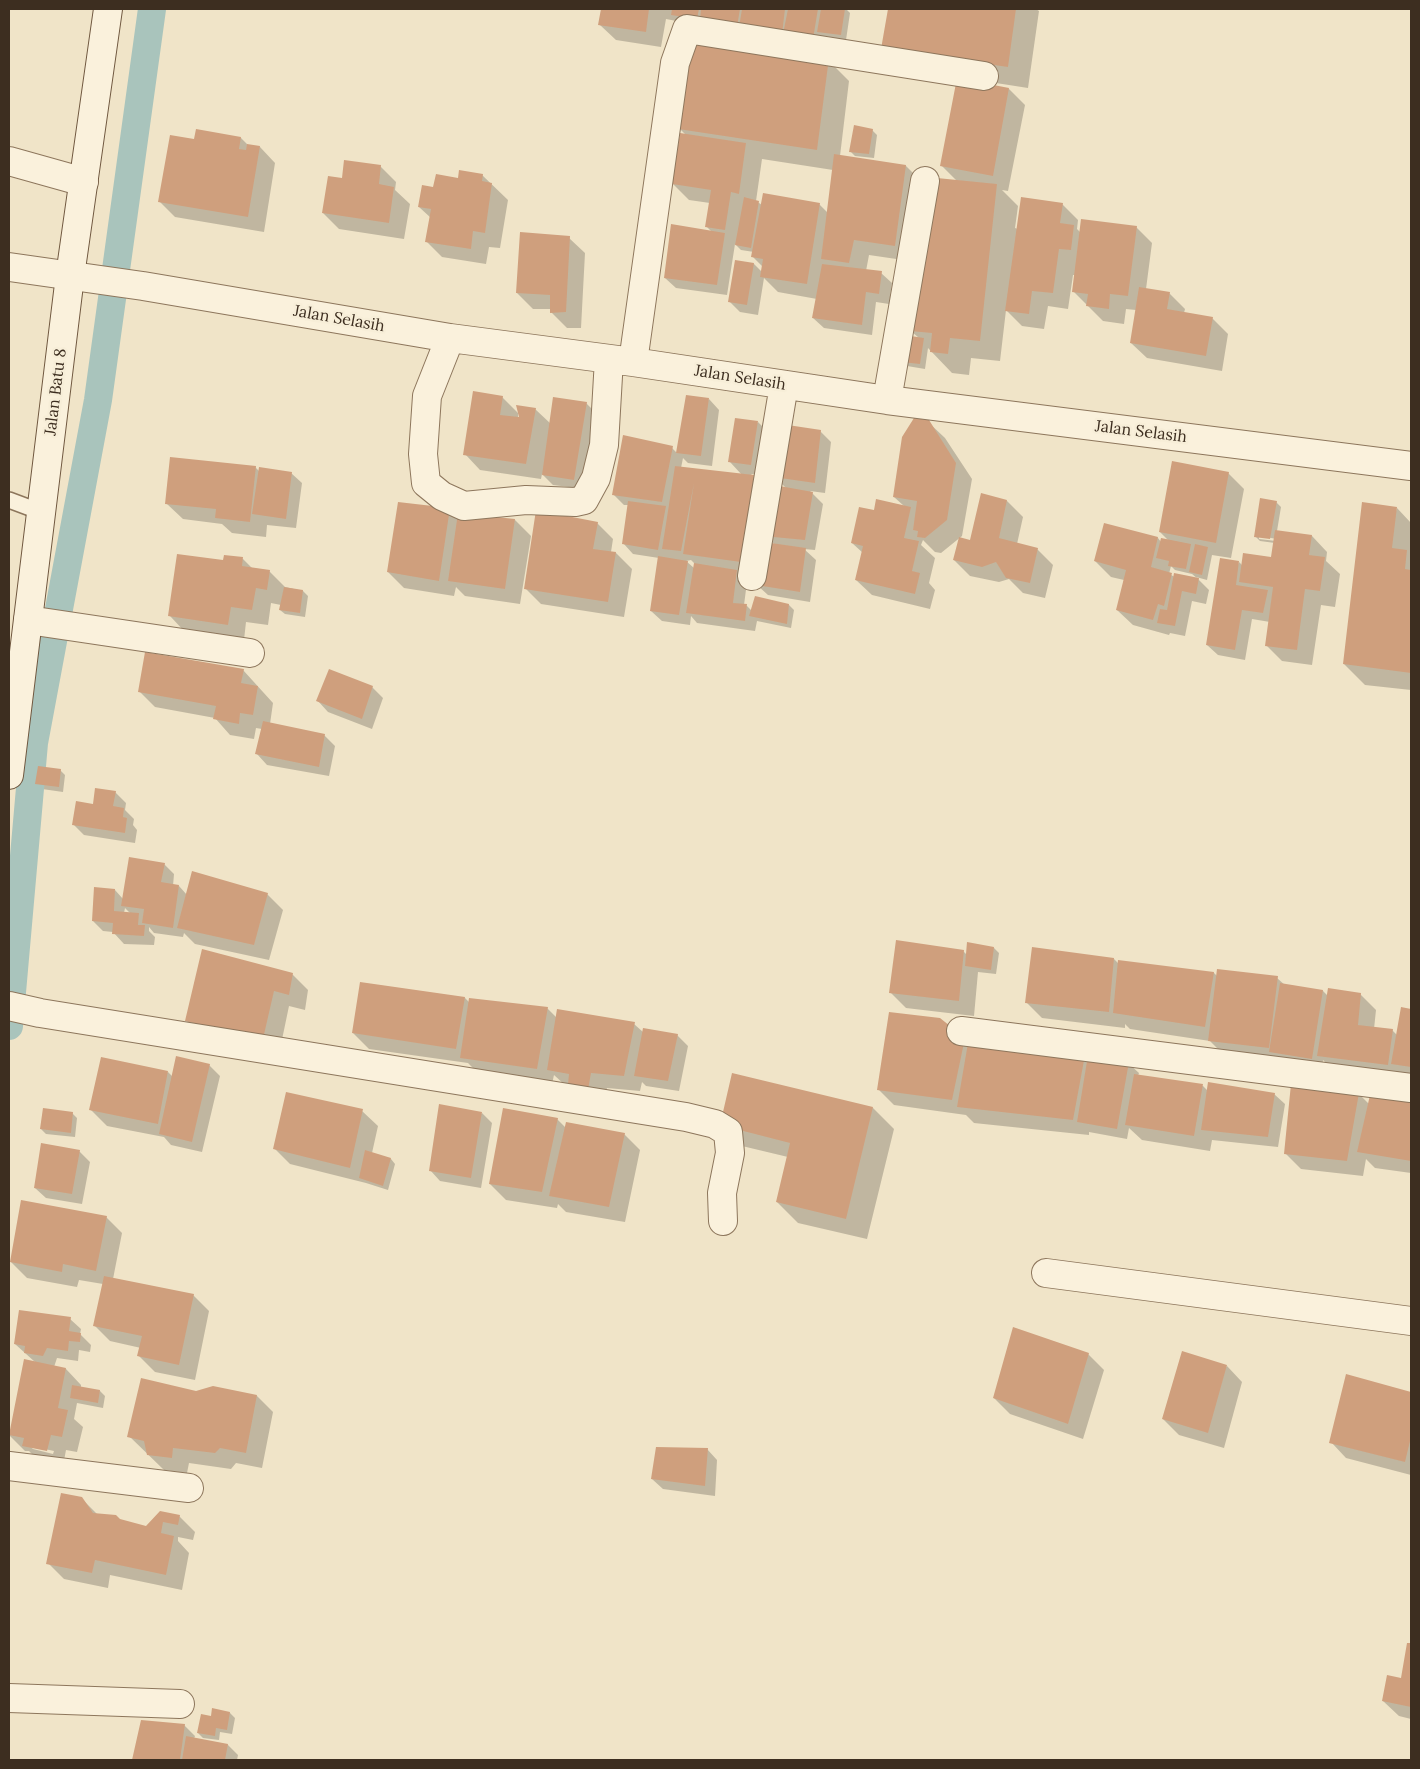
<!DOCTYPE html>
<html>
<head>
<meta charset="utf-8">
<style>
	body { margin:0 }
	#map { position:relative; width:1420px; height:1769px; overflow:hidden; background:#f0e4c8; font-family:Lora,serif }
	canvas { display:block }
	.frame { position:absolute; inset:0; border:10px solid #3d2e20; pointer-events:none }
</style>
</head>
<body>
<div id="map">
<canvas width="1420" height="1769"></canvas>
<div class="frame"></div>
</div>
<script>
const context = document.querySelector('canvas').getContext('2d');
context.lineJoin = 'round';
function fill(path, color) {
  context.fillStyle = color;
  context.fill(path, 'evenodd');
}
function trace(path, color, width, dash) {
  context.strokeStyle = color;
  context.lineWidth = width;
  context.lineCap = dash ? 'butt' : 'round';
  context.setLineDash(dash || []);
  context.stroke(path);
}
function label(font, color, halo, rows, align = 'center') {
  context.font = font + ' Lora,serif';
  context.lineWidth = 5;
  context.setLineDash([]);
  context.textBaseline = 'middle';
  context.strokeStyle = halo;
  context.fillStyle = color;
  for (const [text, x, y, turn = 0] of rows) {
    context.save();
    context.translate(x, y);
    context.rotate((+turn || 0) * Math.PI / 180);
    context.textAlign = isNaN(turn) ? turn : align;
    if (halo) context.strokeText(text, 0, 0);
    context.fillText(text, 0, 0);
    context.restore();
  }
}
fill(new Path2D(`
	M602 9H846L850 13 846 40 825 36 823 49 666 19 661 47 616 40 600 25Z
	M889 9H1036L1039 11 1028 88 964 78V80L1009 89 1025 105 1008 191 1002 190 1018 206 1015 228 1018 229 1062 204 1078 220 1077 229 1081 233 1136 227 1152 243 1146 289 1169 293 1185 309 1184 313 1212 318 1228 334 1222 371 1147 358 1131 343 1136 310 1126 309 1124 324 1103 321 1074 292 1076 275H1073L1068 309 1048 306 1044 329 1022 326 1006 310 1000 361 971 358 969 375 952 373 928 348 925 369 907 366 902 361 919 338 911 331 957 181 942 166 958 77 882 48Z
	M828 60 849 81 840 156 906 166 922 182 910 261 869 255 866 271 881 273 892 283 889 304 876 302 872 335 824 328 813 318 817 299 778 292 764 278 758 315 740 312 729 301 736 261 754 264 762 272 763 267 753 257 754 252 741 250 735 244 727 295 676 288 665 278 712 232 706 226 710 203 689 200 673 184 686 135 679 128ZM762 159 833 170 828 213 819 204 762 205 756 201Z
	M872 130 877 135 874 158 855 156 850 151Z
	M241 138 248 145 260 147 275 163 264 232 175 217 159 201 195 140Z
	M380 166 396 182 395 190 410 204 404 239 339 229 323 213 343 180Z
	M482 175 508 200 500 248 489 247 486 264 442 257 426 241 431 218 419 207 434 189 459 179Z
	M569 238 585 253 581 328H567L551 312V309H533L517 293Z
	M502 397 518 413V418L535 409 551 424 586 403 597 414 585 489 553 485 542 474 541 479 480 470 465 454Z
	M709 399 719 410 712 466 688 463 683 458 681 468 742 475 730 462 758 422 768 432 761 475 751 474 769 492 787 489 775 477 820 431 831 442 825 493 810 491 823 504 815 550 804 549 816 560 810 602 768 595 757 585 747 582 744 605 747 606 752 611 789 605 794 610 791 628 757 621 755 631 697 623 691 616 690 625 662 621 651 611 659 558 633 554 623 543 629 505H624L613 494 672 448 677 453ZM763 534 774 544 758 570ZM691 560 695 564 694 568 686 561Z
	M928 422 945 438 972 479 962 536 941 553 935 552 923 540 921 545 935 558 929 583 935 590 930 609 872 595 856 580 863 553 852 543 874 512 904 506 894 497Z
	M255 467 259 471 291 473 302 483 296 528 267 525 266 537 232 533 222 524 183 519 167 504Z
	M1228 473 1244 489 1231 558 1212 555 1207 580 1196 577 1209 590 1206 604 1192 601 1185 636 1170 633 1169 635 1133 625 1117 610 1124 580 1111 577 1095 561 1105 524 1158 538 1161 542 1169 541 1160 532ZM1171 566 1175 570 1192 574 1198 579 1175 577 1169 574Z
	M982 495 1007 501 1023 517 1017 544 1037 549 1053 565 1045 598 1023 593 1009 579 999 582 970 576 954 560 971 541Z
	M1276 502 1281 507 1277 531 1312 536 1327 552 1326 561 1340 574 1335 607 1321 605 1312 665 1282 661 1266 645 1270 622 1252 619 1245 660 1218 655 1207 645 1239 562 1243 566 1272 558 1275 543 1260 541 1255 536ZM1259 536 1277 539 1276 541 1259 539Z
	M399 504 515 520 531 536 520 604 465 596 456 587 454 596 404 588 388 572Z
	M1397 508 1411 523V690L1365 685 1344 664Z
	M597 523 613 539 611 552 616 553 632 569 624 617 541 604 525 588Z
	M243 559 253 569 269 571 285 587 303 591 308 596 305 617 285 614 280 610 281 605 271 603 268 625 246 622 244 640 185 632 170 616 224 562Z
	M243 670 273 703 270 724 324 735 335 746 329 776 267 765 257 754 262 729 256 728 254 739 230 735 215 718 155 707 139 691Z
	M372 687 383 698 372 729 328 712 318 701Z
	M60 770 65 775 63 792 42 789 37 784Z
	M115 792 126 803 125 810 134 819 133 825 137 830 135 843 84 835 74 825 94 805Z
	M164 864 174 874 173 886H179L187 895 267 894 283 910 269 960 195 944 184 933 183 937 154 933 149 927V931L155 937 154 945 124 944 113 932 103 931 93 921 115 890 123 899ZM125 908 131 914 124 913Z
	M968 943 994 948 999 953 996 974 978 972 974 1016 906 1008 890 992 963 951 967 955Z
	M1114 959 1119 964 1214 973 1218 977 1277 978 1286 986 1323 991 1328 996 1360 994 1376 1010 1374 1029 1392 1030 1397 1035 1402 1008 1411 1010V1075L1334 1071 1323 1060 1322 1069 1225 1056 1210 1041 1130 1029 1125 1024V1028L1042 1018 1026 1002Z
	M292 974 308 990 305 1010 289 1006 279 1054 202 1036 187 1021Z
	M465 998 470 1003 547 1008 557 1018 634 1024 643 1032 677 1035 688 1046 679 1091 646 1086 642 1082 640 1091 607 1088 603 1105 565 1085 554 1075 552 1084 478 1073 468 1063 369 1049 353 1033Z
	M964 1039 1128 1063 1139 1073 1138 1076 1203 1086 1208 1091 1274 1094 1285 1104 1278 1147 1212 1140 1210 1151 1142 1140 1129 1128 1127 1139 1089 1132V1135L974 1123 966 1115 894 1105 878 1089Z
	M209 1065 220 1076 202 1152 171 1145 164 1137 107 1126 91 1110 168 1072 173 1077Z
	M1359 1094 1369 1104 1371 1096 1411 1102V1173L1375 1168 1366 1159 1363 1176 1301 1169 1285 1153Z
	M873 1108 894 1129 867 1239 798 1223 777 1202 788 1157 742 1146 721 1125Z
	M362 1111 378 1126 372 1153 391 1159 395 1164 388 1190 366 1183 290 1164 274 1148Z
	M72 1113 77 1118 75 1137 46 1134 41 1129Z
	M482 1113 492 1123 481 1188 440 1181 430 1170Z
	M557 1119 566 1128 624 1134 640 1150 625 1222 566 1212 558 1204 557 1208 506 1200 490 1184Z
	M79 1151 90 1162 82 1204 46 1198 35 1188Z
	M106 1217 122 1233 113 1279 193 1295 209 1311 195 1380 155 1372 139 1356 141 1348 110 1341 94 1325 103 1284 79 1280 77 1287 27 1278 11 1262Z
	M70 1319 81 1329 80 1334 91 1345 90 1352 79 1350 78 1361 57 1358 54 1367 66 1369 81 1385V1388L100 1391 105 1396 103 1408 77 1403 74 1419 83 1427 77 1452 66 1450 63 1466 39 1461 29 1451H25L9 1435 35 1362 15 1344ZM30 1446 54 1451 53 1454 33 1449Z
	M1088 1354 1104 1370 1083 1439 1010 1414 994 1398Z
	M1227 1366 1242 1382 1224 1448 1179 1435 1163 1419Z
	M1347 1376 1411 1394V1475L1346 1458 1331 1442Z
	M196 1392 257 1396 273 1412 262 1468 236 1463 231 1469 189 1463 187 1473 164 1470 129 1436Z
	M707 1449 717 1460 715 1496 663 1489 652 1479Z
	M81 1498 98 1515 147 1527 179 1516 195 1532 193 1540 178 1537V1541L189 1553 182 1590 110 1575 108 1588 64 1579 48 1563Z
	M1408 1644 1411 1645V1719L1399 1716 1383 1701 1402 1679Z
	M213 1710 230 1713 235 1718 232 1734 220 1732 219 1740 203 1738 198 1733 212 1717Z
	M142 1721 184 1725 195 1736 194 1739 228 1745 238 1755 237 1760H133Z`), '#0003');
trace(new Path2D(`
	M9 1026 34 743 98 400 152 9`), '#a9c4bc', 28);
fill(new Path2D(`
	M601 9H649L646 32 598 25Z
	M672 9H699L697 19 671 15Z
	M701 9H740L737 27 700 20Z
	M742 9H785L782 34 739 27Z
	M788 9H818L813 39 783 34Z
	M821 9H845L841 35 817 32Z
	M888 9H1016L1008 67 881 49Z
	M693 38 829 58 817 150 678 129Z
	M957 78 1009 88 993 176 940 166Z
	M854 125 873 129 869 154 849 152Z
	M196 129 241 137 239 149 246 150 247 144 260 146 248 217 158 202 170 135 194 139Z
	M680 133 746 143 739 194 731 192 725 230 705 227 711 190 672 184Z
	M834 154 906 165 895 246 854 240 849 263 821 259Z
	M344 160 381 165 379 184 394 187 389 223 322 213 328 176 342 178Z
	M459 170 483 174 482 181 492 183 485 233 473 231 471 249 425 242 431 209 418 207 422 185 433 187 436 174 458 178Z
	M927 177 997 184 980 341 950 338 948 354 930 352 932 333 910 331Z
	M763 193 820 203 807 284 760 277 763 259 751 257Z
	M744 197 759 201 751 248 735 245Z
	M1021 197 1063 203 1060 223 1074 225 1071 250 1059 249 1053 293 1032 291 1029 314 1005 311Z
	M1081 219 1137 226 1128 296 1110 294 1109 309 1086 306 1088 294 1072 292Z
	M671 224 725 233 717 285 664 278Z
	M520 232 570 236 566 312 550 313V295L516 293Z
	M735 260 754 263 747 305 728 302Z
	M822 264 882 271 879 294 866 292 862 325 812 318Z
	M1139 287 1170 292 1167 309 1213 317 1206 356 1130 343Z
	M904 335 924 338 920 364 901 362Z
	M473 391 503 396 500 415 519 417 516 405 536 408 526 464 463 455Z
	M686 395 709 398 701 456 676 453Z
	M553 397 587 402 574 480 542 475Z
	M735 418 758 421 751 465 728 462Z
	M914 418 929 420 956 463 947 520 925 538 917 537 918 531 913 530 917 501 893 497 902 437Z
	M781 424 821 430 815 483 773 477Z
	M623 435 673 446 662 502 612 495Z
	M170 457 256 466 250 522 215 518 216 509 165 504Z
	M1172 461 1229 472 1216 543 1159 532Z
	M675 466 754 475 741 562 683 554 694 483 681 551 662 549Z
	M259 467 292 472 286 519 252 514Z
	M774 485 813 492 805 540 763 536Z
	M981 493 1007 500 999 538 1038 548 1030 583 1006 578 996 562 982 567 953 560 959 537 970 540Z
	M1260 498 1277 501 1270 539 1254 537Z
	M876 499 911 507 904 538 919 541 912 571 920 573 915 594 855 580 863 546 851 543 859 507 874 510Z
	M628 501 666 506 658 550 622 544Z
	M398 502 450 508 439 581 387 572Z
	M1362 502 1397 507 1392 548 1407 550 1405 569 1411 570V673L1343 664Z
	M536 510 598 522 593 549 616 552 608 602 524 589Z
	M458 513 515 519 505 589 448 581Z
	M1104 523 1158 537 1151 567 1172 573 1164 606 1158 604 1153 620 1116 610 1126 570 1094 561Z
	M1275 530 1312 535 1309 555 1325 557 1320 591 1305 589 1297 650 1265 646 1273 587 1239 582 1243 553 1271 557Z
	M1161 538 1191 544 1186 569 1168 566 1169 561 1156 558Z
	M764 542 806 548 800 592 756 585Z
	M1195 544 1208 547 1202 575 1189 572Z
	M177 554 223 560 224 555 243 557 242 566 270 570 267 590 256 588 252 610 231 607 228 625 168 616Z
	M658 556 688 561 679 615 650 611Z
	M1220 558 1239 561 1236 585 1268 590 1263 613 1242 610 1235 650 1206 645Z
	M694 563 737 570 733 603 747 604 745 621 686 613Z
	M1174 573 1199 578 1196 594 1182 591 1175 626 1157 623 1160 609 1167 610Z
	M284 587 303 590 300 613 279 610Z
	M755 596 789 604 787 624 749 616Z
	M145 652 244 669 241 683 258 686 253 715 240 713 239 724 213 719 216 706 138 692Z
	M329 669 373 686 362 719 316 701Z
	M263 721 325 734 319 767 255 754Z
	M38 766 61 769 59 787 35 784Z
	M95 788 116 791 113 806 124 808 123 817 127 818 125 833 72 825 76 801 93 804Z
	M129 857 165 863 161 882 179 885 173 928 142 923 144 909 121 906Z
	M192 871 268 893 254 945 177 928Z
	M94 887 115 889 114 911 139 913 138 925H145L144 936 112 934 113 923 92 921Z
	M896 940 964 950 959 1001 889 993Z
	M967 942 994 947 991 970 965 966Z
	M1032 947 1114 958 1109 1012 1025 1003Z
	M202 949 293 973 289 995 274 991 263 1039 185 1021Z
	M1118 960 1214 972 1205 1027 1113 1013Z
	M1217 969 1278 976 1269 1048 1208 1041Z
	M360 982 465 997 456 1049 352 1033Z
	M1280 983 1323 990 1312 1059 1269 1052Z
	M1328 988 1361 993 1358 1025 1393 1029 1388 1065 1317 1056Z
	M469 998 548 1007 537 1069 460 1058Z
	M1401 1007 1411 1009V1067L1391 1064Z
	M557 1009 635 1022 624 1076 591 1073 588 1090 568 1084 569 1074 547 1070Z
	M889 1012 940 1018 965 1038 952 1100 877 1090Z
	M643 1028 678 1034 668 1081 634 1076Z
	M969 1037 1085 1055 1073 1120 957 1107Z
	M1088 1055 1129 1062 1117 1129 1077 1122Z
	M176 1056 210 1064 192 1142 159 1134Z
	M101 1057 168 1071 158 1124 89 1110Z
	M732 1073 873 1107 846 1219 776 1202 790 1143 720 1125Z
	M1134 1074 1203 1084 1194 1136 1125 1125Z
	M1208 1082 1275 1093 1268 1137 1201 1130Z
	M1291 1084 1359 1093 1347 1161 1284 1154Z
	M286 1092 363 1109 350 1168 273 1149Z
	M1370 1095 1411 1100V1161L1357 1152Z
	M439 1104 482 1112 471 1178 429 1171Z
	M43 1108 73 1112 71 1133 40 1129Z
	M503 1108 558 1118 542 1192 489 1184Z
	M566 1122 625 1133 609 1207 549 1196Z
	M41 1143 80 1150 72 1194 34 1188Z
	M365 1150 391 1158 383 1186 359 1178Z
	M21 1200 107 1216 96 1271 63 1264 62 1272 10 1262Z
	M104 1276 194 1294 179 1365 137 1356 142 1336 93 1326Z
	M19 1310 71 1317 69 1331 81 1333 80 1342 69 1341 68 1351 47 1348 43 1356 24 1353 25 1346 14 1344Z
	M1013 1327 1089 1353 1068 1424 993 1398Z
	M1182 1351 1227 1365 1208 1433 1162 1419Z
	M24 1359 66 1368 58 1408 68 1410 62 1437 51 1435 47 1451 22 1446 24 1438 9 1435Z
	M1346 1374 1411 1392V1437L1405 1462 1329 1443Z
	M141 1378 196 1391 213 1386 257 1395 246 1453 220 1448 215 1453 173 1448 172 1458 147 1455 144 1441 127 1437Z
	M72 1385 100 1390 98 1403 70 1398Z
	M656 1447 708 1448 705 1486 651 1479Z
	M61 1493 82 1497 93 1513 116 1515 120 1519 146 1526 160 1511 180 1515 178 1525 163 1522 161 1533 174 1536 166 1575 95 1560 92 1573 46 1564Z
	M1407 1643H1411V1707L1382 1701 1387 1675 1401 1678Z
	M212 1708 230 1712 227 1730 216 1728 215 1736 197 1733 201 1714 211 1716Z
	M141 1720 185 1724 180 1760H132Z
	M186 1736 228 1744 225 1760H182Z`), '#cf9f7d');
const lane = new Path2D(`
	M9 500 41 512`);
const street = new Path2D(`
	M9 161 84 182
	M9 267 143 286 450 338 633 362 887 400 1411 466
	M450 338 427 396 423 454 426 483 442 496 464 506 526 500 575 502 584 500 596 478 604 445 609 359
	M633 362 675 63 687 29 984 76
	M887 400 925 181
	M752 576 784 385
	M28 620 250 653
	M9 1006 40 1013 686 1117 715 1124 728 1132 730 1153 722 1193 723 1221
	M961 1031 1411 1088
	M1046 1273 1411 1321
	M9 1466 189 1488
	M9 1698 180 1704`);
const secondary = new Path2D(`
	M9 775 70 276 108 9`);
trace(lane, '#8d765c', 18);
trace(street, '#8d765c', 30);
trace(secondary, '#6f573f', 30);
trace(lane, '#faf1dc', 15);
trace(street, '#faf1dc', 28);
trace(secondary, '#faf1dc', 28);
label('16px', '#3d2e20', '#f7eed8', [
	["Jalan Selasih",339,319,10],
	["Jalan Selasih",740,378,9],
	["Jalan Batu 8",56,392,-83],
	["Jalan Selasih",1141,432,7]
]);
</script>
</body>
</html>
